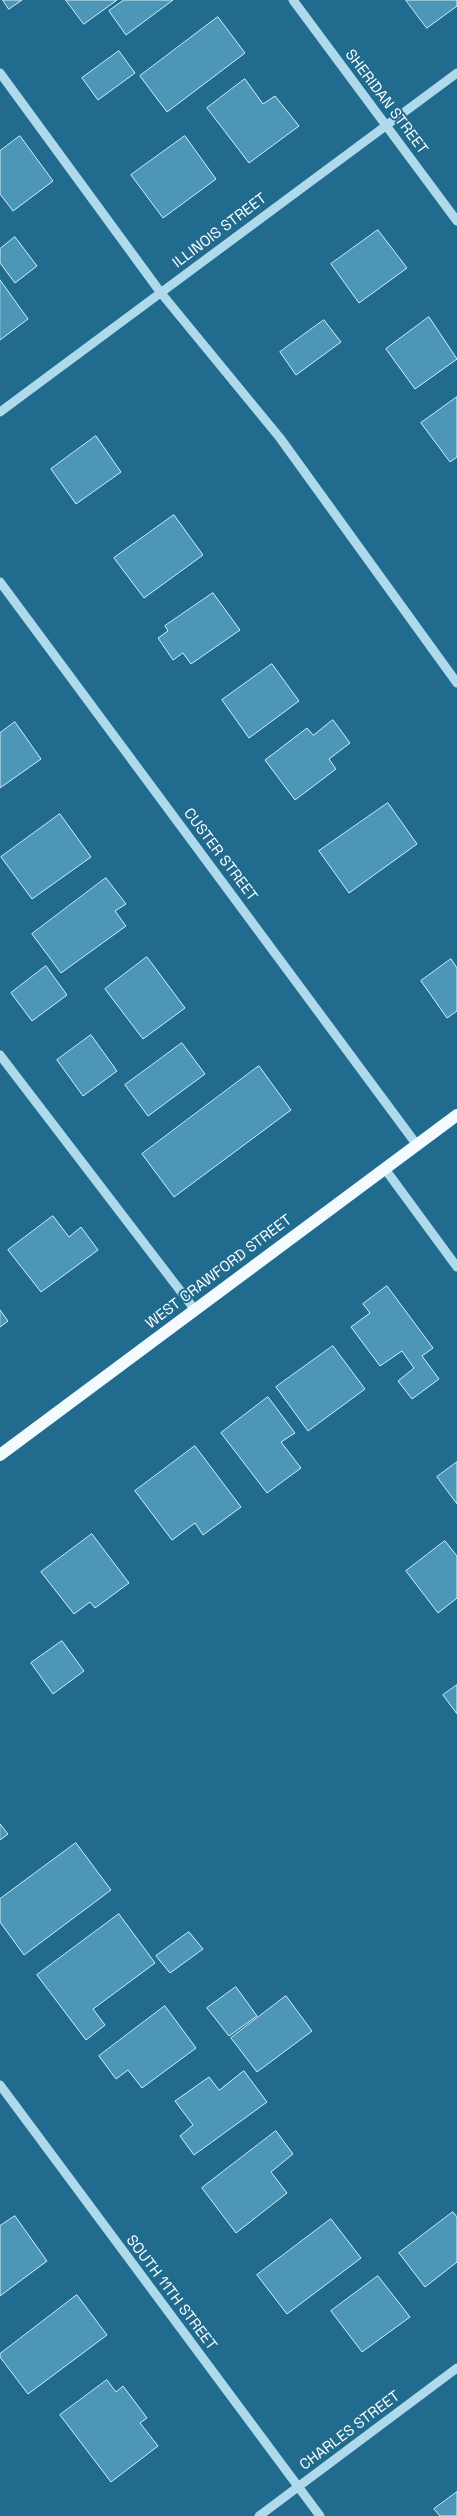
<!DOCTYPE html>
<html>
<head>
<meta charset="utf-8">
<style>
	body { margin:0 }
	canvas { display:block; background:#206b8e }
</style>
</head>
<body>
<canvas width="457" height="2516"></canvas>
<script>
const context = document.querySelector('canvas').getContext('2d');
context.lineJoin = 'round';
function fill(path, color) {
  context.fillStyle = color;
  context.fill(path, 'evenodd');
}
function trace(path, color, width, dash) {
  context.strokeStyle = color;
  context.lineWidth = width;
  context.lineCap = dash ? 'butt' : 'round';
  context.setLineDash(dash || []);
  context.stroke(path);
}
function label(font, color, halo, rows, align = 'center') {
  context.font = font + ' "Space Grotesk",sans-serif';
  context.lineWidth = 4;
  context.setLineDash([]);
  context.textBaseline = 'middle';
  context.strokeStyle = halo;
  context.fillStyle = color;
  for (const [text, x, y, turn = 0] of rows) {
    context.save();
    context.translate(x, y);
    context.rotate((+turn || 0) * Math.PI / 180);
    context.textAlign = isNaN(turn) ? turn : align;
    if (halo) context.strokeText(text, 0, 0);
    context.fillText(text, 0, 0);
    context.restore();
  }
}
const building = new Path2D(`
	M3 0H22L9 9Z
	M66 0H117L84 24Z
	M124 0H173L126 35 109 11Z
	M406 0H457V6L427 28Z
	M218 17 245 53 167 112 140 76Z
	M119 51 135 73 98 100 82 78Z
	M245 79 263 104 275 96 299 126 249 163 207 108Z
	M20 136 53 181 13 211 0 194V151Z
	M185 136 216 179 163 218 131 175Z
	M378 230 407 268 359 303 331 264Z
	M15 237 37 266 15 283 0 263V249Z
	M0 280 28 319 0 340Z
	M429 317 457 359 415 389 386 349Z
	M324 320 341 342 296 375 280 352Z
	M457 397V457L450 462 421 423Z
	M96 436 121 472 76 504 51 469Z
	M174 515 203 555 144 598 114 558Z
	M213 593 240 630 191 664 183 653 173 660 158 638 168 631 165 626Z
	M272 664 299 701 249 738 222 700Z
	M333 720 350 743 329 759 336 769 295 800 265 760 307 728 313 735Z
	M15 722 41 759 0 788V733Z
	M388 803 417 844 349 893 319 851Z
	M60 814 91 857 32 899 1 857Z
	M106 878 126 904 115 911 126 926 61 973 32 934Z
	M147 957 185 1008 143 1039 105 989Z
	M451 959 457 968V1011L447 1018 421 981Z
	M46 966 67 995 32 1021 11 993Z
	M91 1035 117 1071 83 1096 57 1060Z
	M182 1043 205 1074 148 1116 125 1085Z
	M259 1066 291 1110 174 1197 142 1154Z
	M53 1216 69 1237 81 1227 98 1250 41 1292 8 1250Z
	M387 1286 433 1348 422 1356 439 1379 412 1399 398 1381 414 1368 402 1351 380 1366 351 1327 370 1313 363 1304Z
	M0 1310 8 1321 0 1327Z
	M333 1346 365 1389 308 1431 276 1387Z
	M268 1397 295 1433 281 1442 301 1468 267 1493 221 1433Z
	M195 1446 241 1507 203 1535 195 1523 172 1540 135 1491Z
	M457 1462V1504L437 1477Z
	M92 1534 129 1583 95 1608 90 1602 74 1614 41 1572Z
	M445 1541 457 1556V1598L438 1613 406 1571Z
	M62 1641 84 1671 53 1694 31 1663Z
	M457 1685V1714L443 1695Z
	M0 1824 8 1834 0 1840Z
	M76 1843 111 1890 24 1955 0 1922V1899Z
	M119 1914 155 1963 93 2009 105 2025 86 2040 37 1975Z
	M189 1932 203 1949 170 1973 156 1956Z
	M236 1987 257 2016 229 2036 207 2008Z
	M286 1996 312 2031 257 2072 231 2038Z
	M165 2006 196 2048 142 2088 128 2070 116 2079 99 2056Z
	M244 2071 267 2102 194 2155 180 2136 193 2125 175 2101 209 2077 219 2090Z
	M276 2131 293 2154 271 2172 287 2193 236 2233 202 2188Z
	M453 2212 457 2217V2262L425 2287 399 2253Z
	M15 2216 47 2261 0 2296V2226Z
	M331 2219 361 2258 287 2314 257 2275Z
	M378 2276 410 2317 362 2352 331 2311Z
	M77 2295 107 2335 28 2394 0 2357V2354Z
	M107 2380 116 2392 123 2386 147 2418 140 2423 158 2446 111 2482 60 2415Z
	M457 2492V2516H440L434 2509Z`);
fill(building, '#4c97b7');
trace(building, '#d4eef9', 1);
trace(new Path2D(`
	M293 0 457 221
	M0 73 161 293 280 438 457 683
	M0 412 457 73
	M0 582 417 1145
	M0 1055 195 1310
	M385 1169 457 1267
	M0 2085 320 2516
	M259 2516 457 2368`), '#aedaec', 9);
trace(new Path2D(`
	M0 1455 457 1115`), '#f4fbff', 12);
label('15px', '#fff', '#206b8e', [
	["SHERIDAN STREET",386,102,53],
	["ILLINOIS STREET",220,231,-37],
	["CUSTER STREET",220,855,53],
	["WEST CRAWFORD STREET",219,1272,-37],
	["SOUTH 11TH STREET",171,2293,53],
	["CHARLES STREET",350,2431,-37]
]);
</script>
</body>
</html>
